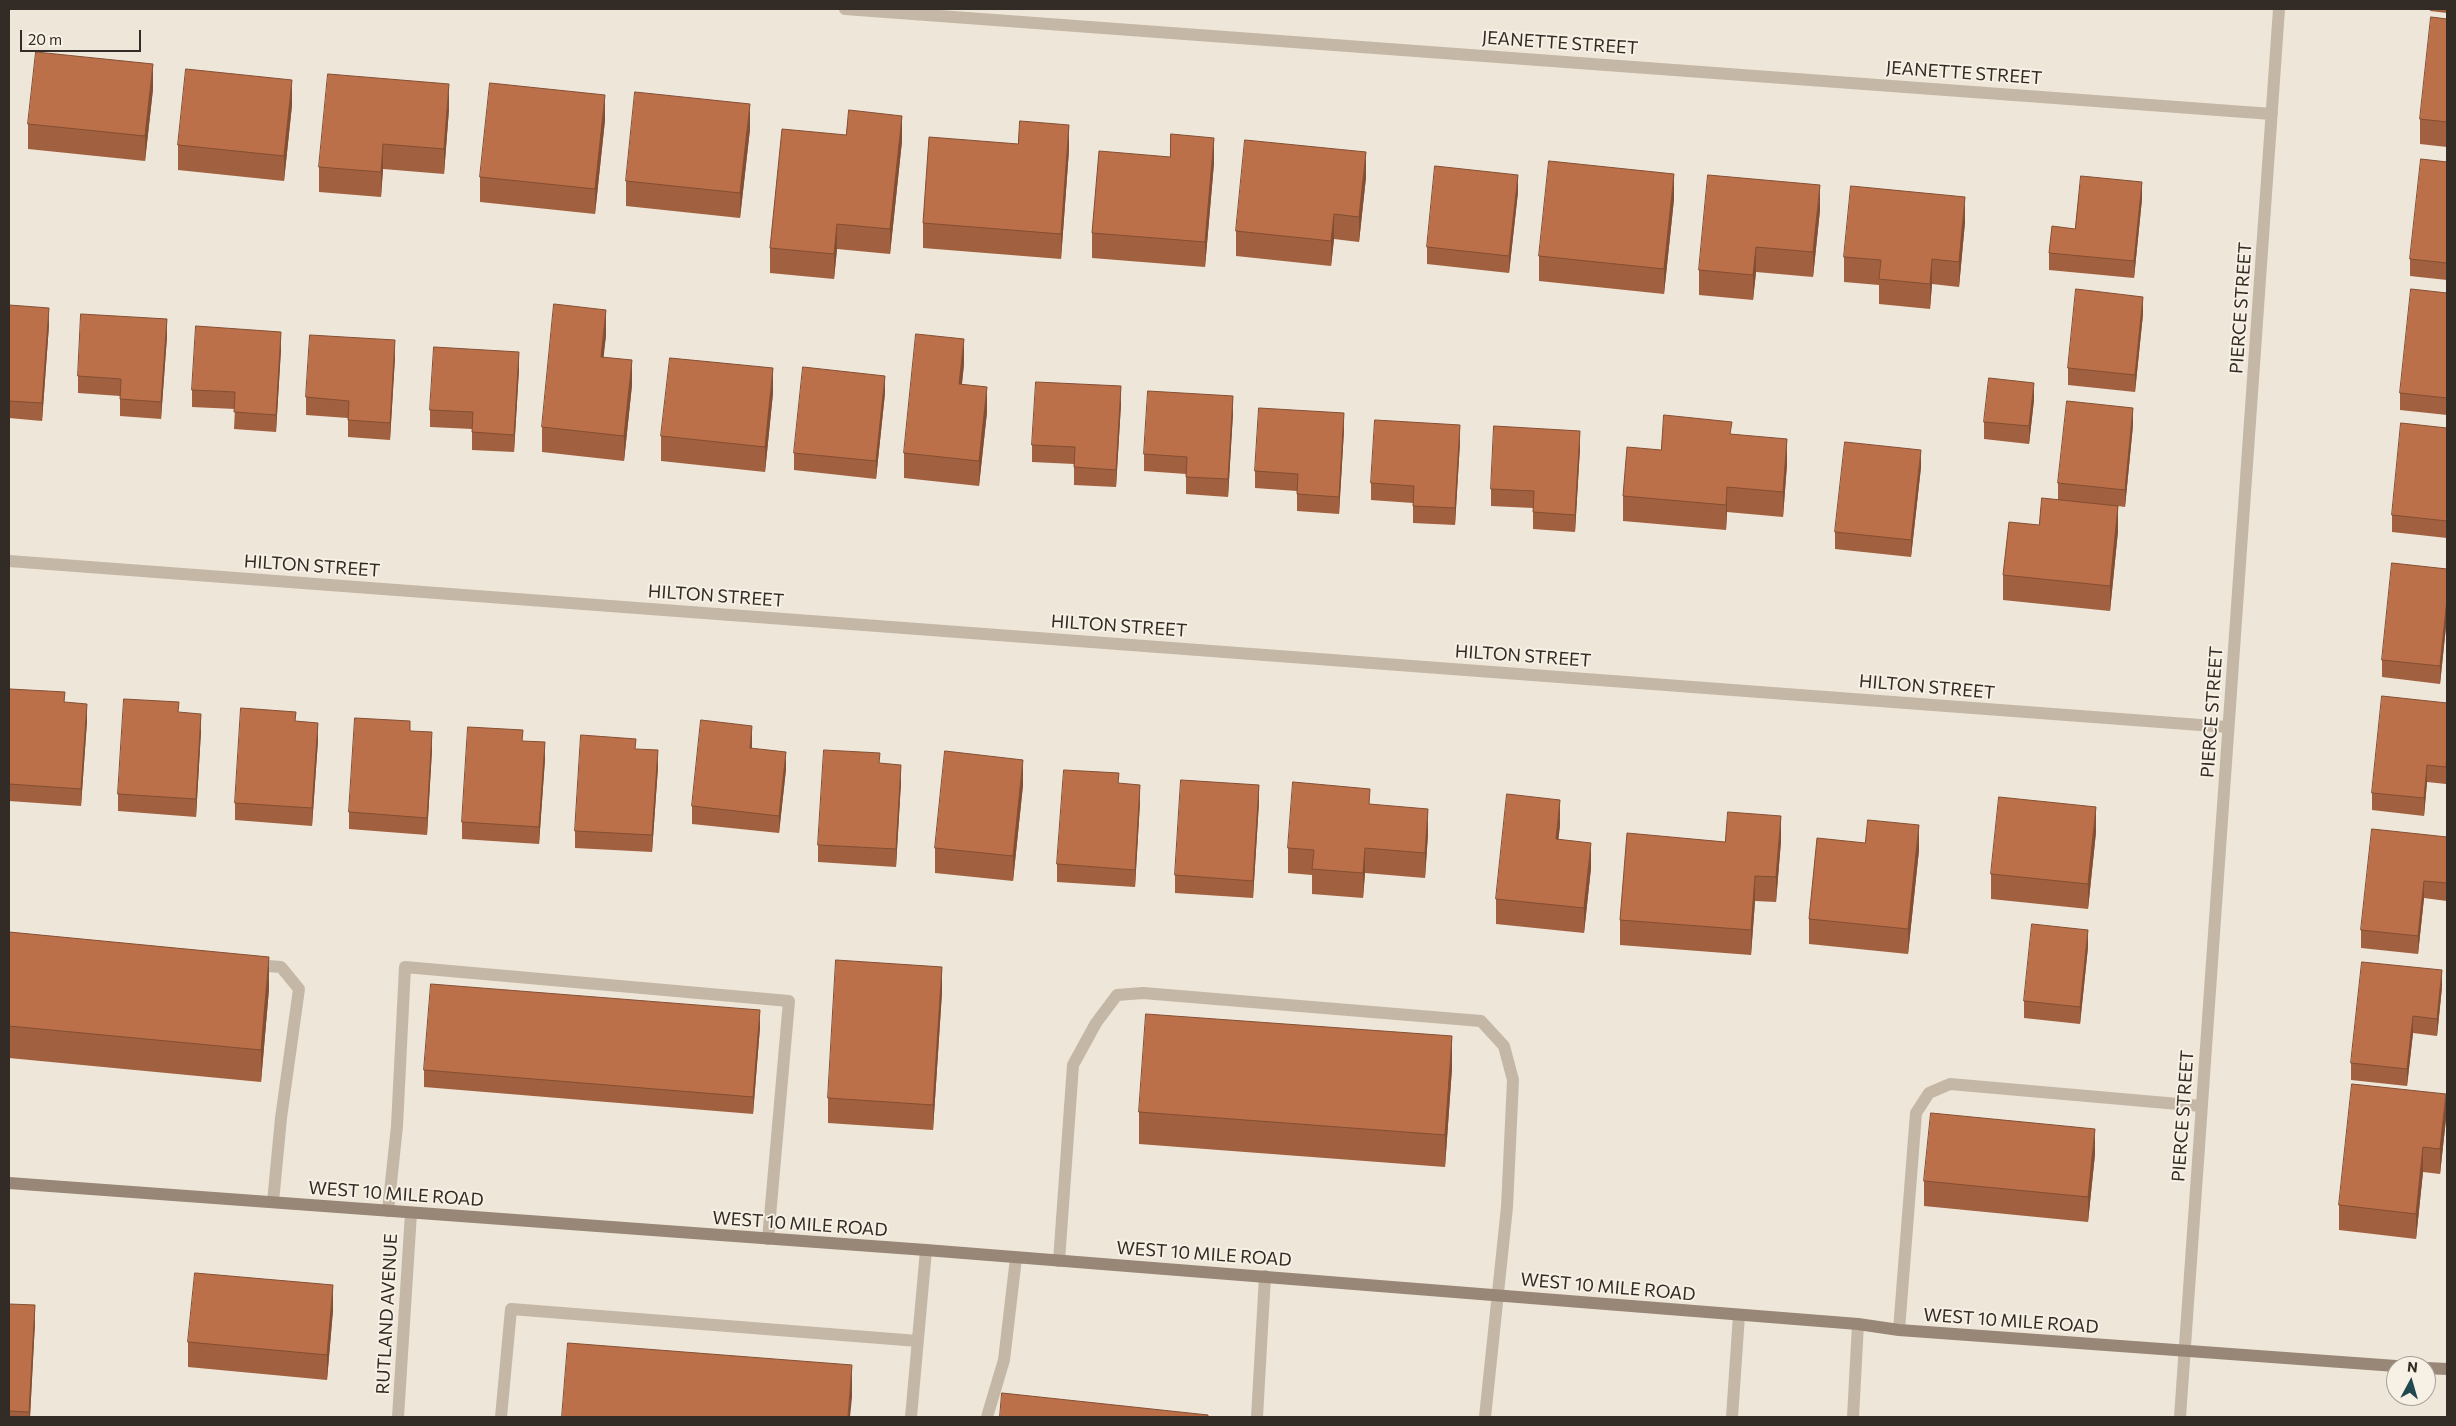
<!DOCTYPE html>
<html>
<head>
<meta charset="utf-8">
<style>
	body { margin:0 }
	#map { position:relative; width:2456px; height:1426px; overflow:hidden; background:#eee6d8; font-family:Commissioner,sans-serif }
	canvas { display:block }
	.frame { position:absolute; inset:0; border:10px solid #322b26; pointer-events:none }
	.north { position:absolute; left:2386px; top:1356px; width:50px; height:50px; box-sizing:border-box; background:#f7f0e4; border:1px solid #a8a198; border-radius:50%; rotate:6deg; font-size:14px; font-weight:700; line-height:20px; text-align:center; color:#322b26 }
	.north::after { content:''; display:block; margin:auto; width:18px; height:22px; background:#1f484f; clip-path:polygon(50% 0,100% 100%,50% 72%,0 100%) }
	.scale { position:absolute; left:20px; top:30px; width:121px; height:22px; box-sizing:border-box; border:2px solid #322b26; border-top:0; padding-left:6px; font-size:15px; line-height:18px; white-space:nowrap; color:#322b26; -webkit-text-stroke:4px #f7f0e4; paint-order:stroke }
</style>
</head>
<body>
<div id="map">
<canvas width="2456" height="1426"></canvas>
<div class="frame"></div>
<div class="north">N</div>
<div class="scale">20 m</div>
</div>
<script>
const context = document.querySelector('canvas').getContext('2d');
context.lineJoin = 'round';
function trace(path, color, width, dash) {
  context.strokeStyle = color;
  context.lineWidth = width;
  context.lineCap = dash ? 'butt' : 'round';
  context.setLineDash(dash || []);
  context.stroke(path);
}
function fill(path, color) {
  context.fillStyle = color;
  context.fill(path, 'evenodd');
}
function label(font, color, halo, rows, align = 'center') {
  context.font = font + ' Commissioner,sans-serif';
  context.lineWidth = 4;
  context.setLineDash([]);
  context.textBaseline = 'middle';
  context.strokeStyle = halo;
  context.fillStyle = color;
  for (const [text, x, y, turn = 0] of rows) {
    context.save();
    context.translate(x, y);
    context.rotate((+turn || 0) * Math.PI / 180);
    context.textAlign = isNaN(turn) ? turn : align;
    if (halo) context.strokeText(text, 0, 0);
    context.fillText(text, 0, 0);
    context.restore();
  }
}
trace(new Path2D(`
	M253 965 281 967 299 989 281 1118 273 1202
	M388 1211 397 1126 405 967 789 1001 768 1239
	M1059 1261 1073 1065 1096 1023 1117 995 1143 993 1481 1021 1504 1046 1513 1080 1507 1207 1485 1417
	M1899 1330 1916 1113 1929 1093 1950 1084 2201 1106
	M501 1417 511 1309 918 1341
	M911 1417 926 1250
	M987 1417 1004 1360 1016 1258
	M1257 1417 1265 1276
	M1732 1417 1739 1315
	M1853 1417 1858 1324`), '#c5b7a6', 12);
trace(new Path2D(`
	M845 9 2272 114
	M9 561 2227 727
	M398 1417 411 1213
	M2180 1417 2279 9`), '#c5b7a6', 12);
trace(new Path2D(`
	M9 1183 926 1250 1858 1324 1899 1330 2396 1366
	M2426 1368 2447 1369`), '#988677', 12);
fill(new Path2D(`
	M2430 9H2447V13L2430 11Z
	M2447 19V147L2420 144V119Z
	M153 89 145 161 28 149V124Z
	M292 105 284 181 178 170V145Z
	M449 109 444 174 383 169 381 197 319 192V167Z
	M605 120 595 214 480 202V177Z
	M750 129 740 218 626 206V181Z
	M902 141 890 254 837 249 834 279 770 273V248Z
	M1018 144 1069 150 1061 259 923 248V223Z
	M2447 162V280L2410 276V259Z
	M1214 163 1205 267 1092 258V233Z
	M1366 177 1359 242 1334 239 1331 266 1236 256V231Z
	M1518 192 1509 273 1427 264V247Z
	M1674 199 1664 294 1539 281V256Z
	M2142 199 2134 278 2049 270V253L2075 229Z
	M1820 210 1813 277 1756 272 1753 300 1699 295V270Z
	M1965 222 1959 287 1932 284 1930 309 1879 304V285L1844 282V257Z
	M2447 293V415L2400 410V393Z
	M9 305 49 325 42 421 9 418Z
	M2143 314 2135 392 2068 385V368Z
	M606 335 603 357 632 385 624 461 542 452V427Z
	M167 336 161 419 120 416V396L78 393V376Z
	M281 349 276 432 234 429 235 409 192 407V390Z
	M395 357 390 440 348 437V418L306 415V397Z
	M964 364 962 384 987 412 979 486 904 478V453Z
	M519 369 514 452 472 450V429L430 427V410Z
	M773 393 765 472 661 461V436Z
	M885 393 876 479 794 470V453Z
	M2034 400 2029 444 1984 439V422Z
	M1121 404 1116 487 1074 485V464L1032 462V445Z
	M1233 413 1228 497 1186 494V474L1144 471V454Z
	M2133 425 2125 507 2118 506V531L2110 611 2003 600V575L2058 499V483Z
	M2447 428V538L2392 532V515Z
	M1344 430 1339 514 1297 511V491L1255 488V471Z
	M1732 434 1787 464 1783 517 1727 512 1726 530 1623 521V496L1661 450Z
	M1460 442 1455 525 1413 523V503L1371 500V483Z
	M1580 448 1575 532 1533 529V508L1491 506V489Z
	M1921 467 1911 557 1835 549V532Z
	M2447 569V617L2440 684 2382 677V660Z
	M65 702 87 721 81 806 9 801V703Z
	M2447 703 2446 784 2427 782 2424 816 2372 810V793Z
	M179 713 201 731 196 817 118 811V794Z
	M296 721 318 740 312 826 235 820V803Z
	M410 731 432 750 427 835 349 829V812Z
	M523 741 545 759 539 844 462 839V822Z
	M752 743V748L786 769 779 833 692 824V806Z
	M636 749 658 767 652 852 575 848V831Z
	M880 763 901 782 896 867 818 862V845Z
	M1119 783 1140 802 1135 887 1057 882V864Z
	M1023 785 1013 881 935 873V848Z
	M1259 802 1253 898 1175 893V875Z
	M1370 804 1428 834 1425 878 1365 873 1363 898 1312 894V875L1288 873V848Z
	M1560 825 1558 840 1591 868 1584 933 1496 924V899Z
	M2096 832 2088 909 1991 899V874Z
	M2447 837V901L2424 898 2418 954 2361 948V930Z
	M1781 841 1776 902 1755 901 1751 955 1620 945V920L1725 842Z
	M1865 843 1919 850 1908 954 1809 944V919Z
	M9 932 269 989 261 1082 9 1058Z
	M2088 947 2080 1024 2024 1018V1001Z
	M2442 987 2437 1036 2413 1033 2407 1086 2351 1080V1063Z
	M942 992 933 1130 828 1123V1098Z
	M760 1027 753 1114 424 1087V1070Z
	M1452 1068 1445 1167 1139 1144V1112Z
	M2446 1119 2440 1174 2423 1172 2416 1239 2339 1230V1205Z
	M2095 1154 2088 1222 1924 1206V1181Z
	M9 1304 35 1322 30 1417H9Z
	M333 1310 327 1380 188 1367V1342Z`), '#a1603f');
fill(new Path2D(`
	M153 64V89L145 161V136Z
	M292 80V105L284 181V156Z
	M449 84V109L444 174V149Z
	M605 95V120L595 214V189Z
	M750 104V129L740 218V193Z
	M902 116V141L890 254V229Z
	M1069 125V150L1061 259V234Z
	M1214 138V163L1205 267V242Z
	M383 144V169L381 197V172Z
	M1366 152V177L1359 242V217Z
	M1674 174V199L1664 294V269Z
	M1518 175V192L1509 273V256Z
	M2142 182V199L2134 278V261Z
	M1820 185V210L1813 277V252Z
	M1965 197V222L1959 287V262Z
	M1334 214V239L1331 266V241Z
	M837 224V249L834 279V254Z
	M1756 247V272L1753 300V275Z
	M1932 259V284L1930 309V284Z
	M2143 297V314L2135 392V375Z
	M49 308V325L42 421V403Z
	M606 310V335L601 382V357Z
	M167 319V336L161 419V402Z
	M281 332V349L276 432V415Z
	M964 339V364L959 409V384Z
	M395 340V357L390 440V423Z
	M519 352V369L514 452V435Z
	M632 360V385L624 461V436Z
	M773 368V393L765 472V447Z
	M885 376V393L876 479V461Z
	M2034 383V400L2029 444V426Z
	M1121 386V404L1116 487V470Z
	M987 387V412L979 486V461Z
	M1233 396V413L1228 497V479Z
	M2133 408V425L2125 507V490Z
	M1344 413V430L1339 514V497Z
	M1460 425V442L1455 525V508Z
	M1580 431V448L1575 532V515Z
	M1787 439V464L1783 517V492Z
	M1921 450V467L1911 557V540Z
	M1727 487V512L1726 530V505Z
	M2118 506V531L2110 611V586Z
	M2447 599V617L2440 684V666Z
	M87 704V721L81 806V789Z
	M201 714V731L196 817V799Z
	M318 723V740L312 826V808Z
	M752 726V743L750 765V748Z
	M432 732V750L427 835V818Z
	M545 742V759L539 844V827Z
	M658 750V767L652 852V835Z
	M786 752V769L779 833V816Z
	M2447 752V769L2446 784V767Z
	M1023 760V785L1013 881V856Z
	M901 765V782L896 867V849Z
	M2427 765V782L2424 816V798Z
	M1140 785V802L1135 887V870Z
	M1259 785V802L1253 898V881Z
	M1560 800V825L1556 864V839Z
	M2096 807V832L2088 909V884Z
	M1428 809V834L1425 878V853Z
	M1781 816V841L1776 902V877Z
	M1919 825V850L1908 954V929Z
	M1591 843V868L1584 933V908Z
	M1365 848V873L1363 898V873Z
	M1755 876V901L1751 955V930Z
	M2424 881V898L2418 954V936Z
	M2088 930V947L2080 1024V1007Z
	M269 957V989L261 1082V1050Z
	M942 967V992L933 1130V1105Z
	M2442 970V987L2437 1036V1019Z
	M760 1010V1027L753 1114V1097Z
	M2413 1016V1033L2407 1086V1069Z
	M1452 1036V1068L1445 1167V1135Z
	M2446 1094V1119L2440 1174V1149Z
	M2095 1129V1154L2088 1222V1197Z
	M2423 1147V1172L2416 1239V1214Z
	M333 1285V1310L327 1380V1355Z
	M35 1305V1322L30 1417H29Z
	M852 1365V1397L850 1417H848Z`), '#834e33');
const building = new Path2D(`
	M2431 17 2447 19V122L2420 119Z
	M36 52 153 64 145 136 28 124Z
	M186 69 292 80 284 156 178 145Z
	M328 74 449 84 444 149 383 144 381 172 319 167Z
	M490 83 605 95 595 189 480 177Z
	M635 92 750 104 740 193 626 181Z
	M849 110 902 116 890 229 837 224 834 254 770 248 782 129 846 135Z
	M1020 121 1069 125 1061 234 923 223 929 137 1018 144Z
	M1171 134 1214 138 1205 242 1092 233 1099 151 1170 157Z
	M1245 140 1366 152 1359 217 1334 214 1331 241 1236 231Z
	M2421 159 2447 162V263L2410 259Z
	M1549 161 1674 174 1664 269 1539 256Z
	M1435 166 1518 175 1509 256 1427 247Z
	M1708 175 1820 185 1813 252 1756 247 1753 275 1699 270Z
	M2081 176 2142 182 2134 261 2049 253 2052 226 2075 229Z
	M1851 186 1965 197 1959 262 1932 259 1930 284 1879 279 1881 260 1844 257Z
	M2076 289 2143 297 2135 375 2068 368Z
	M2411 289 2447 293V398L2400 393Z
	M554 304 606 310 601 357 632 360 624 436 542 427Z
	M9 305 49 308 42 403 9 401Z
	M81 314 167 319 161 402 120 399 121 379 78 376Z
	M196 326 281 332 276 415 234 412 235 392 192 390Z
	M916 334 964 339 959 384 987 387 979 461 904 453Z
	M310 335 395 340 390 423 348 420 349 401 306 397Z
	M434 347 519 352 514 435 472 432 473 412 430 410Z
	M670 358 773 368 765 447 661 436Z
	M803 367 885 376 876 461 794 453Z
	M1989 378 2034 383 2029 426 1984 422Z
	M1036 382 1121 386 1116 470 1074 467 1075 447 1032 445Z
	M1148 391 1233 396 1228 479 1186 477 1187 457 1144 454Z
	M2067 401 2133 408 2125 490 2058 483Z
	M1259 408 1344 413 1339 497 1297 494 1298 474 1255 471Z
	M1664 415 1732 422 1730 434 1787 439 1783 492 1727 487 1726 505 1623 496 1627 447 1661 450Z
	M1375 420 1460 425 1455 508 1413 506 1414 486 1371 483Z
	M2401 423 2447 428V521L2392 515Z
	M1494 426 1580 431 1575 515 1533 512 1534 491 1491 489Z
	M1845 442 1921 450 1911 540 1835 532Z
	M2042 498 2118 506 2110 586 2003 575 2009 522 2039 525Z
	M2392 563 2447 569V599L2440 666 2382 660Z
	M10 689 65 692 64 702 87 704 81 789 9 784V703Z
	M2382 696 2447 703V752L2446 767 2427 765 2424 798 2372 793Z
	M124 699 179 702 178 712 201 714 196 799 118 794Z
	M241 708 296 712 295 721 318 723 312 808 235 803Z
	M355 718 410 721V731L432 732 427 818 349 812Z
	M701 720 752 726 750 748 786 752 779 816 692 806Z
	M468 727 523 730 522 741 545 742 539 827 462 822Z
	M581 735 636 739 635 749 658 750 652 835 575 831Z
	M824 750 880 753 879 763 901 765 896 849 818 845Z
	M945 751 1023 760 1013 856 935 848Z
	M1064 770 1119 773 1118 783 1140 785 1135 870 1057 864Z
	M1181 780 1259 785 1253 881 1175 875Z
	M1293 782 1370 789 1369 804 1428 809 1425 853 1365 848 1363 873 1312 869 1314 850 1288 848Z
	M1507 794 1560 800 1556 839 1591 843 1584 908 1496 899Z
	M1999 797 2096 807 2088 884 1991 874Z
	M1728 812 1781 816 1776 877 1755 876 1751 930 1620 920 1627 833 1725 842Z
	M1868 820 1919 825 1908 929 1809 919 1817 838 1865 843Z
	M2372 829 2447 837V883L2424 881 2418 936 2361 930Z
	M2032 924 2088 930 2080 1007 2024 1001Z
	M9 932 269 957 261 1050 9 1026Z
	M836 960 942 967 933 1105 828 1098Z
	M2362 962 2442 970 2437 1019 2413 1016 2407 1069 2351 1063Z
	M431 984 760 1010 753 1097 424 1070Z
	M1146 1014 1452 1036 1445 1135 1139 1112Z
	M2352 1084 2446 1094 2440 1149 2423 1147 2416 1214 2339 1205Z
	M1931 1113 2095 1129 2088 1197 1924 1181Z
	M195 1273 333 1285 327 1355 188 1342Z
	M9 1304 35 1305 29 1412 9 1411Z
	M568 1343 852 1365 848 1417H562Z
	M1002 1393 1208 1415V1417H1000Z`);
fill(building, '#bb7049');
trace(building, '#834e33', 1);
label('18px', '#322b26', '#f7f0e4', [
	["JEANETTE STREET",1560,43,4],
	["JEANETTE STREET",1964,73,4],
	["PIERCE STREET",2241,308,-86],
	["HILTON STREET",312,566,4],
	["HILTON STREET",716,596,4],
	["HILTON STREET",1119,626,4],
	["HILTON STREET",1523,656,4],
	["HILTON STREET",1927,687,5],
	["PIERCE STREET",2212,712,-86],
	["PIERCE STREET",2183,1116,-86],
	["WEST 10 MILE ROAD",396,1194,4],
	["WEST 10 MILE ROAD",800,1224,4],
	["WEST 10 MILE ROAD",1204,1254,4],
	["WEST 10 MILE ROAD",1608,1287,5],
	["RUTLAND AVENUE",387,1314,-87],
	["WEST 10 MILE ROAD",2011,1321,4]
]);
</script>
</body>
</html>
